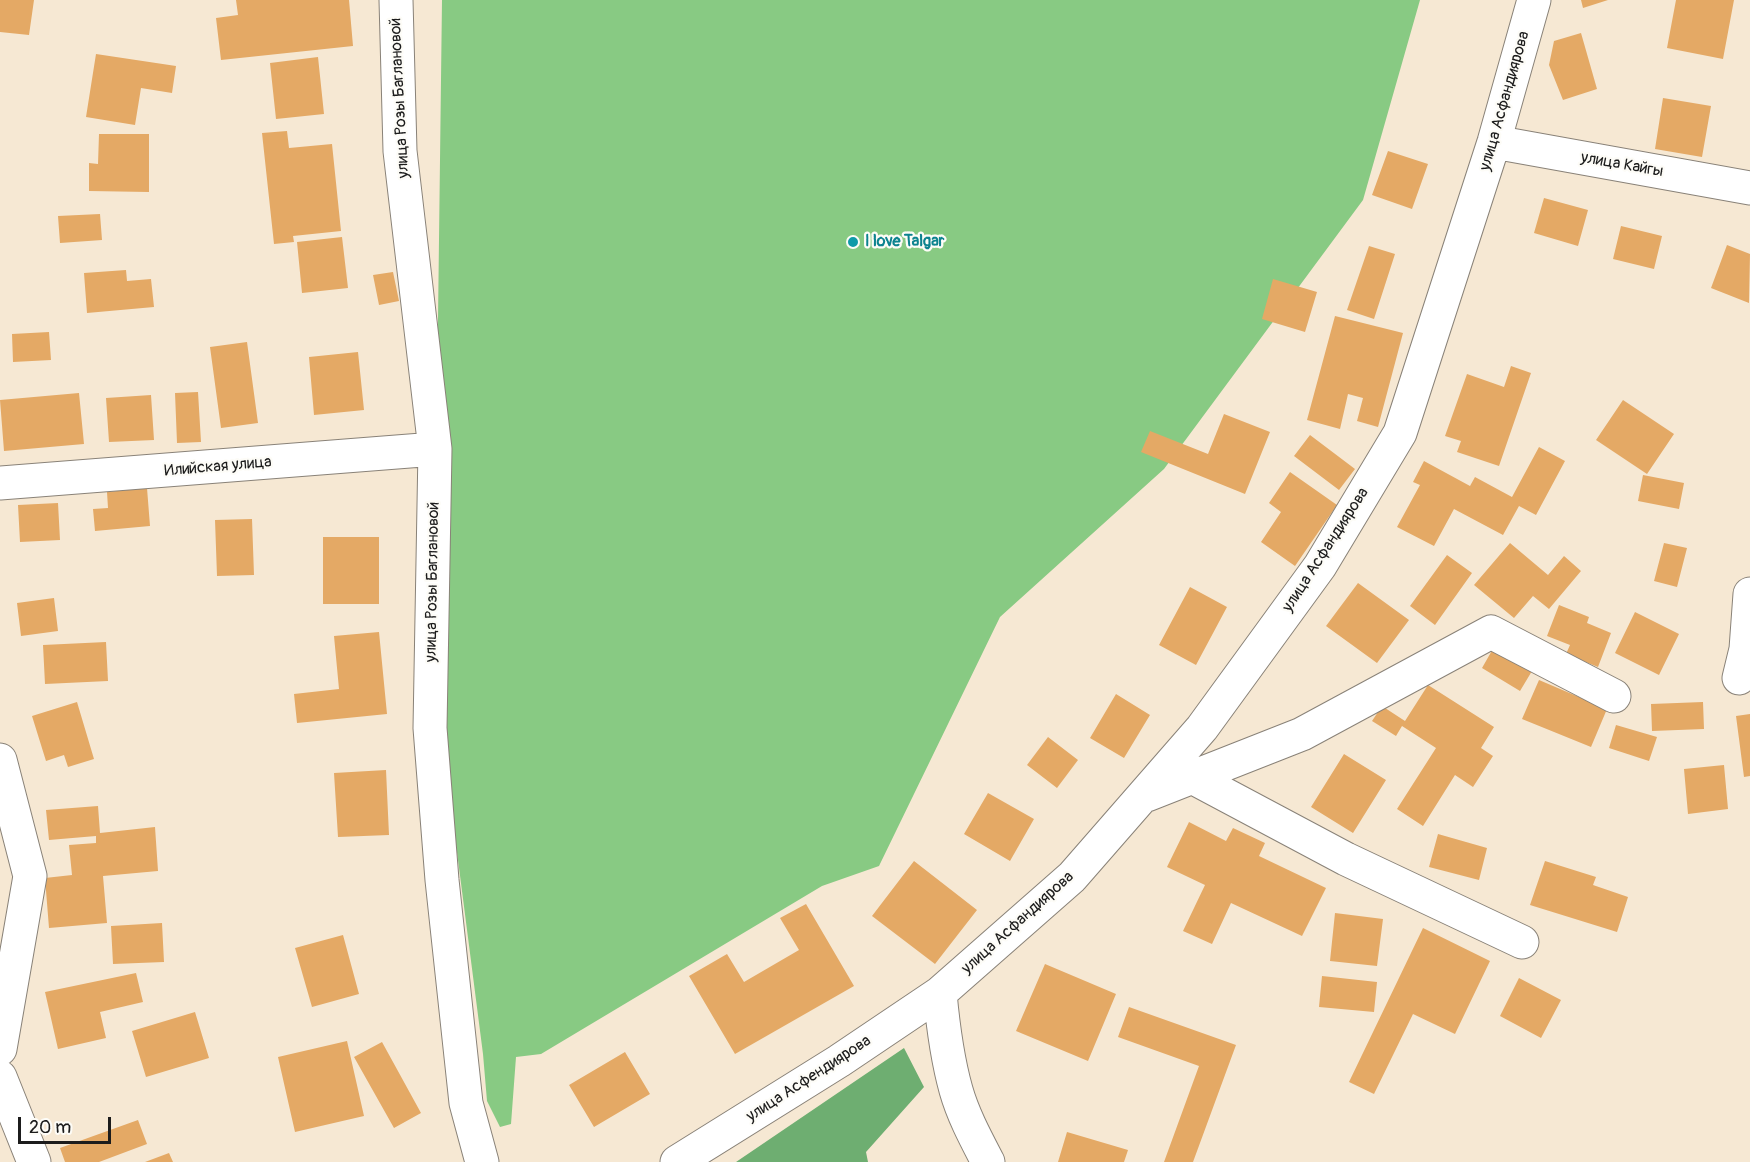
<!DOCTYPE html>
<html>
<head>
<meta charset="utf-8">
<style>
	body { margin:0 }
	#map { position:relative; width:1750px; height:1162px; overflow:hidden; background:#f6e8d3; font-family:Pangolin,sans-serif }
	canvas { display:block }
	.scale { position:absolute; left:18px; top:1117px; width:93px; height:27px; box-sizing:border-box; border:3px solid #1c1c1c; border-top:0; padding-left:8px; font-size:18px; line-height:21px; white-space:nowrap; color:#1c1c1c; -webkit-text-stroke:4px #fdfcf7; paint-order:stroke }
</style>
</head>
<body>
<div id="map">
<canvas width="1750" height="1162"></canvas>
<div class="scale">20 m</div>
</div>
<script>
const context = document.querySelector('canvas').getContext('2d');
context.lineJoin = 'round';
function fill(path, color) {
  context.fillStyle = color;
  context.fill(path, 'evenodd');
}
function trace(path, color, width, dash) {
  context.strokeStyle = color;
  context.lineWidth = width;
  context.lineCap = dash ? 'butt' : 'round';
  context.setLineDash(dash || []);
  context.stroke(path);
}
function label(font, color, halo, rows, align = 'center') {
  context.font = font + ' Pangolin,sans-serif';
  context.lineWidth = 4.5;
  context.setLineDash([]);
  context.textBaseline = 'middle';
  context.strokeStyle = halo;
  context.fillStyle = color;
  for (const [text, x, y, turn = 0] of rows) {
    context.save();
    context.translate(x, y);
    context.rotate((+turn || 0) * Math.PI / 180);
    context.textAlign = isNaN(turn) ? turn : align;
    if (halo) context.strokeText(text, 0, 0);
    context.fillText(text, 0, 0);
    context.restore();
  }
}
fill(new Path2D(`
	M442 0H1420L1363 200 1164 469 1000 617 879 866 822 886 541 1054 516 1057 511 1124 500 1127 487 1101 483 1054 437 697 436 479Z`), '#88ca83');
fill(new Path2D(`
	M904 1048 924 1087 866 1152 868 1162H736Z`), '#6eae71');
fill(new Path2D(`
	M0 0H34L29 35 0 32Z
	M236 0H349L353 46 221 60 216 18 238 15Z
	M1581 0H1608L1583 8Z
	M1676 0H1734L1723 59 1667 48Z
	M1581 33 1597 89 1563 100 1549 65 1554 41Z
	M96 54 176 66 172 93 141 88 135 125 86 117Z
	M318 57 324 114 276 119 270 63Z
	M1663 98 1711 106 1702 157 1655 149Z
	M287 131 289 148 332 144 341 231 293 236 294 242 274 244 262 133Z
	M99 134H149V192L89 191V163L98 164Z
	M1388 151 1428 164 1412 209 1372 195Z
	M1544 198 1588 210 1578 246 1534 233Z
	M100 214 102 240 60 243 58 216Z
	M1621 226 1662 236 1654 269 1613 259Z
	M342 237 348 288 302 293 297 242Z
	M1727 245 1750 254 1749 303 1711 288Z
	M1369 246 1395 254 1374 319 1347 310Z
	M126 270 127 281 151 279 154 307 87 313 84 273Z
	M393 272 399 301 379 305 373 275Z
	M1273 279 1317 292 1305 332 1262 319Z
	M1335 316 1403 333 1378 427 1357 421 1363 398 1348 394 1340 429 1307 420Z
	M49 332 51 360 13 362 12 334Z
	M247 342 258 423 221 428 210 347Z
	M358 352 364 410 314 415 309 357Z
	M1511 366 1531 373 1499 466 1457 452 1461 441 1445 436 1467 374 1504 387Z
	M198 392 201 442 177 443 175 393Z
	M79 393 84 444 4 451 0 400Z
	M151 395 154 440 109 442 106 398Z
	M1623 400 1674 434 1647 474 1596 440Z
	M1224 414 1270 432 1245 494 1141 452 1150 431 1208 454Z
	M1310 435 1355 469 1339 490 1294 456Z
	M1539 447 1565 461 1536 515 1519 506 1503 535 1454 509 1434 546 1397 527 1420 485 1413 482 1424 461 1470 486 1475 477 1512 497Z
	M1290 472 1337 505 1295 566 1261 542 1281 512 1269 503Z
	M1643 475 1684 483 1679 509 1638 501Z
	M147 488 150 526 95 531 93 509 108 508 107 492Z
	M58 503 60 540 20 542 18 505Z
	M252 519 254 575 217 576 215 520Z
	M323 537H379V604H323Z
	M1510 543 1548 575 1564 556 1581 571 1549 609 1533 596 1514 618 1474 585Z
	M1664 543 1687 548 1677 587 1654 581Z
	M1447 555 1472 573 1435 625 1410 606Z
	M1358 583 1409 620 1377 663 1326 626Z
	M1190 587 1227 607 1196 665 1159 645Z
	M54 598 58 631 21 636 17 603Z
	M1559 605 1589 617 1587 623 1611 633 1598 667 1566 654 1570 645 1547 636Z
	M1635 612 1679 634 1659 675 1615 653Z
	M379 632 387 714 297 723 294 694 339 689 334 636Z
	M106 642 108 681 45 684 43 645Z
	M1494 647 1532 671 1520 691 1482 668Z
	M1539 680 1607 709 1591 747 1522 719Z
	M1428 685 1494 727 1481 748 1493 756 1473 787 1455 775 1423 826 1397 809 1436 748 1402 726 1396 736 1372 721 1382 706 1405 721Z
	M1116 694 1150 715 1124 758 1090 738Z
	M77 702 94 759 68 767 64 755 46 761 32 716Z
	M1703 702 1704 729 1652 731 1651 704Z
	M1750 714V776L1744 777 1736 716Z
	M1616 725 1657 737 1649 761 1609 748Z
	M1048 737 1078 760 1057 788 1027 765Z
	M1344 754 1386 780 1353 833 1311 807Z
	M1724 765 1728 809 1688 814 1684 769Z
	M386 770 389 835 338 837 334 773Z
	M988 793 1034 819 1010 861 964 834Z
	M98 806 100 833 155 827 158 871 103 876 107 923 49 928 45 878 72 875 69 845 96 843V836L49 840 46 810Z
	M1189 822 1226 841 1233 828 1265 843 1259 856 1326 888 1302 936 1231 903 1212 944 1183 931 1205 885 1167 867Z
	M1438 834 1487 848 1479 880 1429 867Z
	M914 861 977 910 935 964 872 916Z
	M1545 861 1596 877 1593 885 1628 897 1617 932 1530 905Z
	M806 904 854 986 735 1054 689 976 727 954 744 982 799 950 780 918Z
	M1335 913 1383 919 1377 966 1330 961Z
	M162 923 164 962 113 964 111 926Z
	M1423 928 1490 961 1455 1034 1413 1014 1374 1094 1349 1082Z
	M343 935 359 994 312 1007 295 948Z
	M1045 964 1116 994 1088 1061 1016 1031Z
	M136 973 143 1002 100 1012 106 1038 58 1049 45 992Z
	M1322 976 1377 982 1374 1012 1319 1007Z
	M1519 978 1561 1000 1541 1038 1500 1016Z
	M1129 1007 1236 1045 1193 1162H1164L1199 1066 1118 1037Z
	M195 1012 209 1058 146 1077 132 1031Z
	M347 1041 364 1116 295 1132 278 1057Z
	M382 1042 421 1113 394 1128 354 1057Z
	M625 1052 650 1094 594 1127 569 1085Z
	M138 1120 147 1144 99 1162H65L60 1148Z
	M1067 1132 1128 1150 1124 1162H1058Z
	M169 1153 173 1162H145Z`), '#e4a965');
const minor = new Path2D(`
	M396 0 400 151 435 449 430 728 442 880 466 1103 482 1162
	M1494 142 1750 188
	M0 483 435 449
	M1739 678 1746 649 1750 594
	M0 760 30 876 0 1049
	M1192 777 1346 859 1522 942
	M1147 795 1302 734 1491 632 1614 696
	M940 993C943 1026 947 1058 956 1090 963 1115 976 1139 988 1162
	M0 1077 34 1162
	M677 1162 839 1061 940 993 1072 877 1202 728 1320 566 1400 433 1494 142 1534 0`);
trace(minor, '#898278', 35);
trace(minor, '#fff', 33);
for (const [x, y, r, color] of [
	[853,242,6,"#0f9aa8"]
]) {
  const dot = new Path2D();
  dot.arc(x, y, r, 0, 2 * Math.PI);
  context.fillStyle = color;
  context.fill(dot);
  trace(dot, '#fdfcf7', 2);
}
label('16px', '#1c1c1c', '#fdfcf7', [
	["улица Розы Баглановой",400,98,-93],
	["улица Асфандиярова",1505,101,-74],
	["улица Кайгы",1622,165,10],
	["Илийская улица",218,467,-5],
	["улица Асфандиярова",1326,550,-57],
	["улица Розы Баглановой",433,582,-89],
	["улица Асфандиярова",1018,923,-42],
	["улица Асфендиярова",809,1079,-33]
]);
label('bold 16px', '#0d838f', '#fdfcf7', [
	["I love Talgar",865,242]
], 'left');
</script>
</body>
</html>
